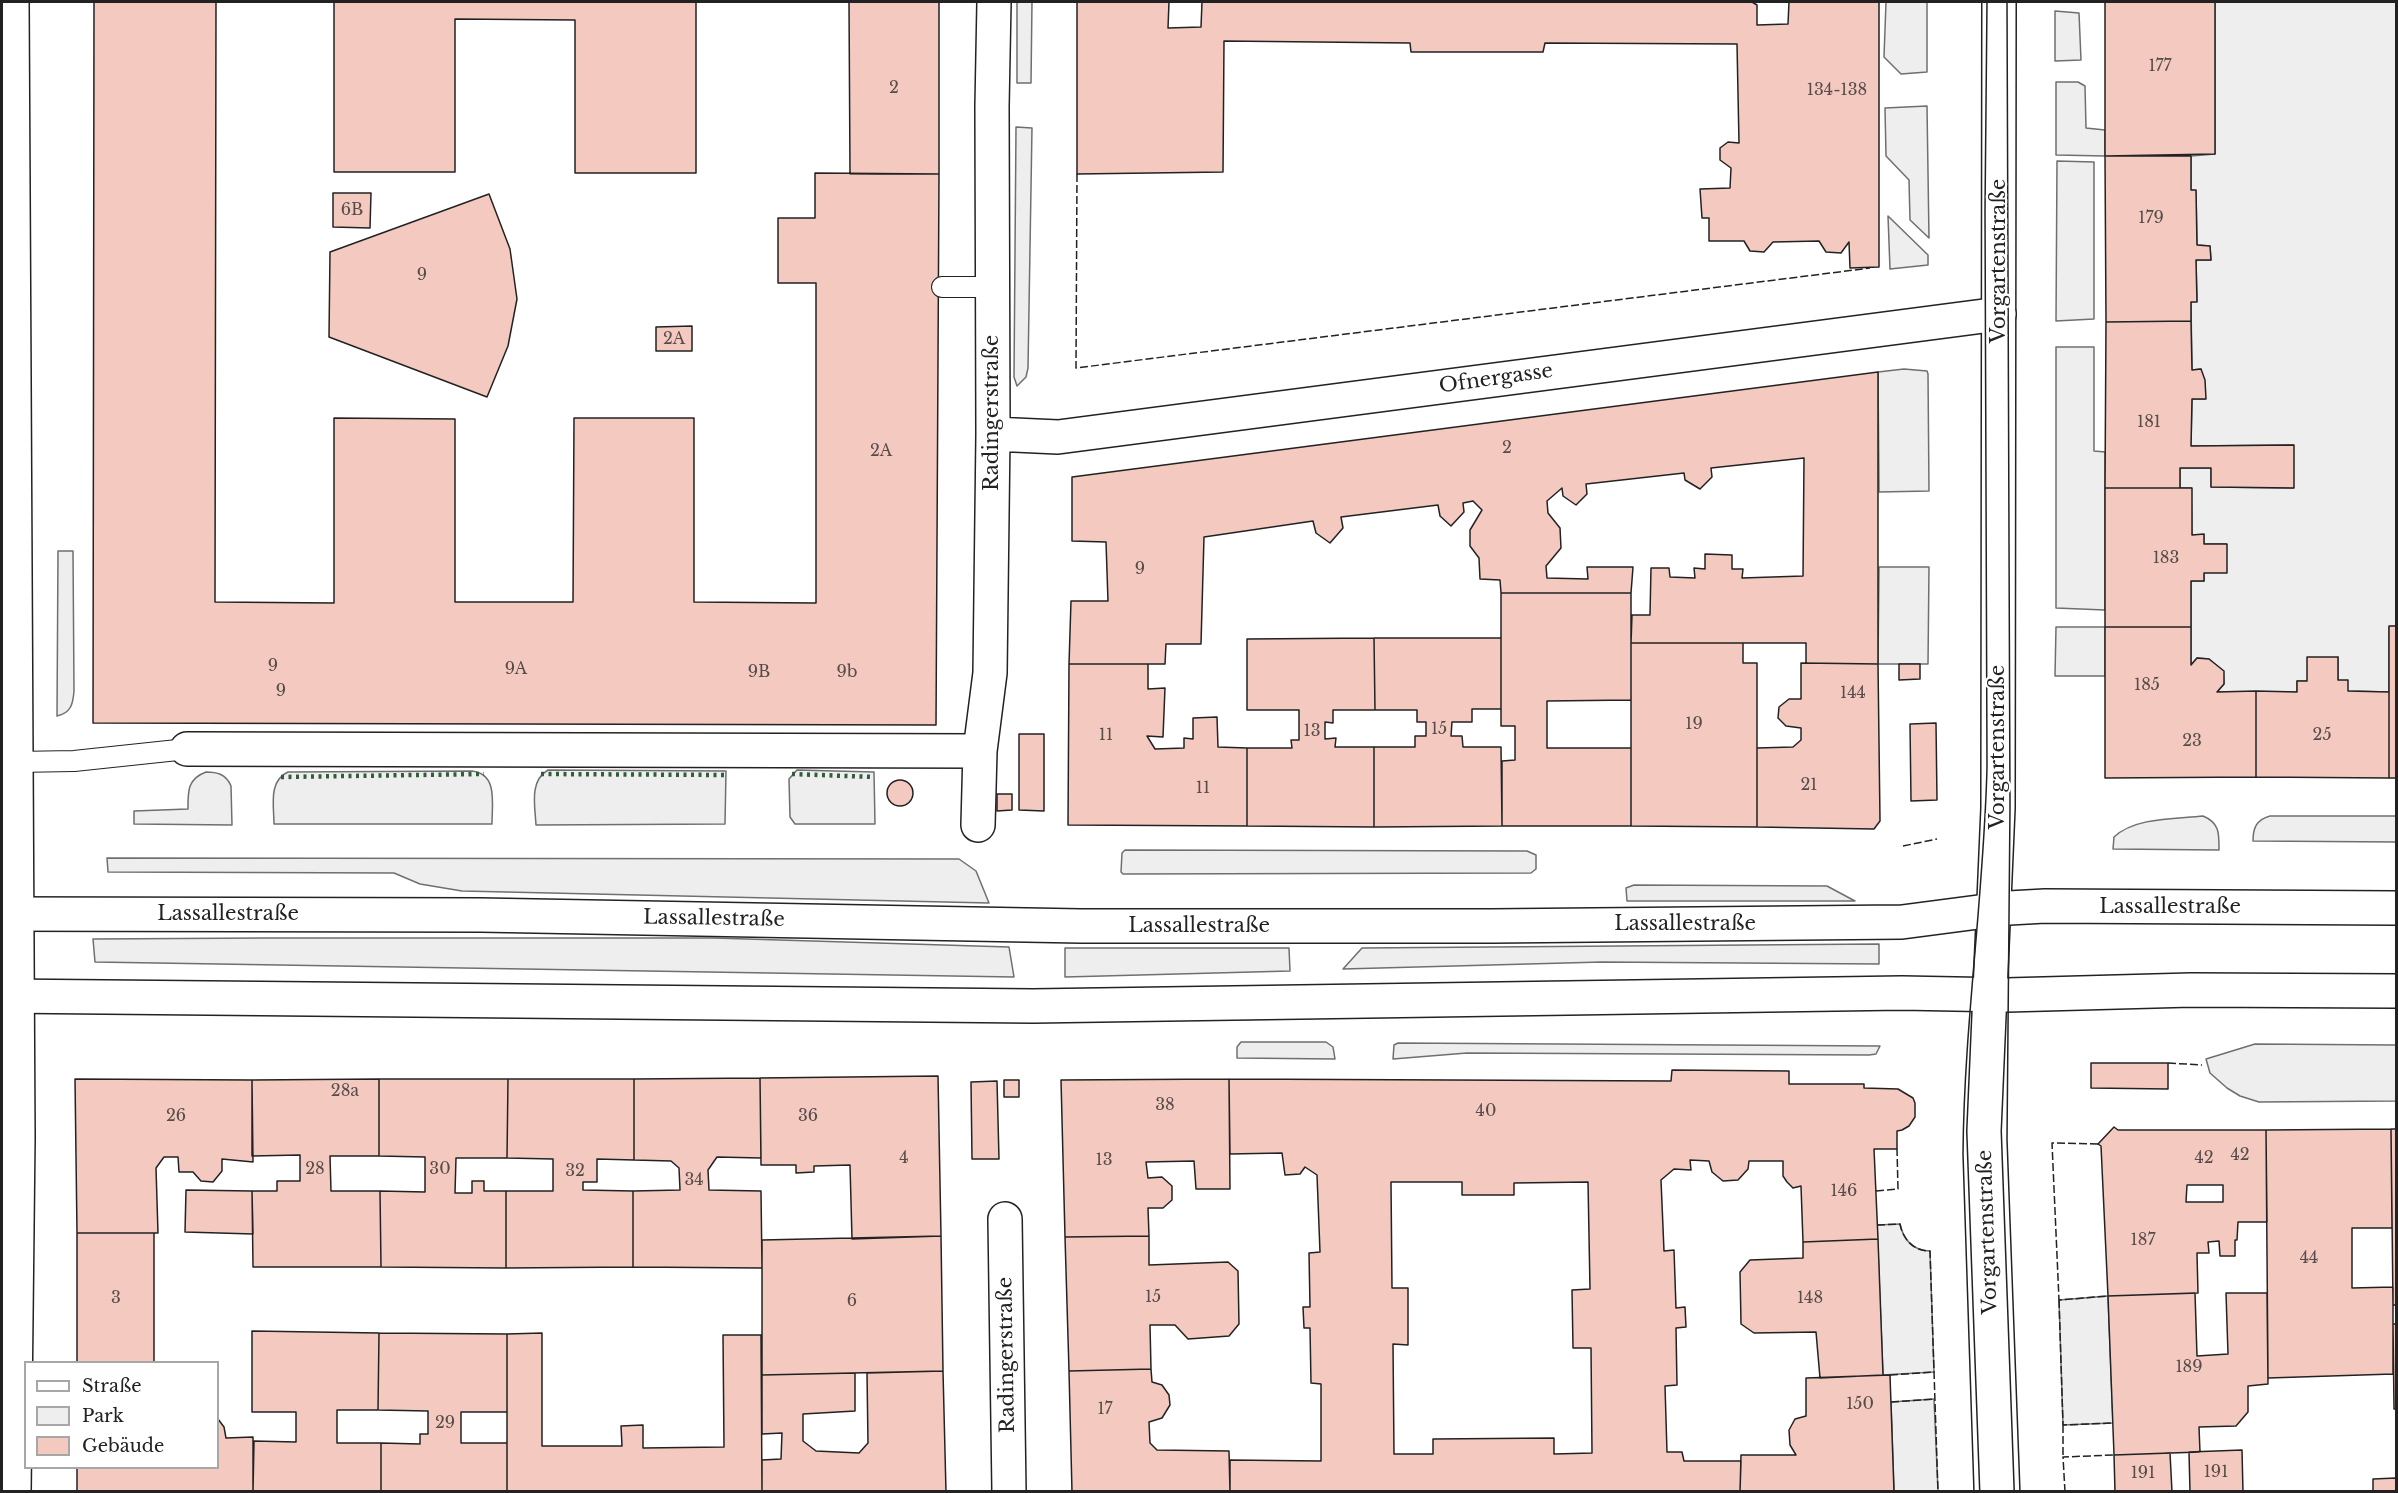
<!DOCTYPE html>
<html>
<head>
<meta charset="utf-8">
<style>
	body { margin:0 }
	#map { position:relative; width:2398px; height:1493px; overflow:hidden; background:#fff; font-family:"Libre Baskerville",serif }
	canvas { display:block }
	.frame { position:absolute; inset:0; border:3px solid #222; pointer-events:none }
	.legend { position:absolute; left:24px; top:1361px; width:195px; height:108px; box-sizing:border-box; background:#fff; border:2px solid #a7a7a7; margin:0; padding:8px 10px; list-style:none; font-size:18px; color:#222 }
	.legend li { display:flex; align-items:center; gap:12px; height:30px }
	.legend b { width:30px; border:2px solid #a7a7a7 }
</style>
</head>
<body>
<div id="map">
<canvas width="2398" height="1493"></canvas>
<div class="frame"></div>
<ul class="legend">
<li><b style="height:8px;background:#fff"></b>Straße</li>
<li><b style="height:16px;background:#eee"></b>Park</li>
<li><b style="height:16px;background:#f3c9c0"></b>Gebäude</li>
</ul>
</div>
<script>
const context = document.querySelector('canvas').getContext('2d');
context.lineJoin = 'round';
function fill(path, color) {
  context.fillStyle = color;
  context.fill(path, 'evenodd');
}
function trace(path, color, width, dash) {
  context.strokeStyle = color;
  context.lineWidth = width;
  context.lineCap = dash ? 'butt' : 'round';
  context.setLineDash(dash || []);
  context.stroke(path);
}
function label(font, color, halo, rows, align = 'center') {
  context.font = font + ' "Libre Baskerville",serif';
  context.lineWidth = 4.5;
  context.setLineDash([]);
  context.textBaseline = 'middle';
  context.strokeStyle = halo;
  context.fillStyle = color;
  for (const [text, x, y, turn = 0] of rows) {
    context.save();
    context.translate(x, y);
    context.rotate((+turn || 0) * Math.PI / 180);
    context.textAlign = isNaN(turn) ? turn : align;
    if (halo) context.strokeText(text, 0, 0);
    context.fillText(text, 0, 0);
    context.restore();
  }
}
const green = new Path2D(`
	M1017 2H1032L1031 83H1017Z
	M1886 2H1927V72L1901 74 1884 57Z
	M2215 2H2396V626L2389 627V692L2348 691 2338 680V657L2307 681H2297V692H2217L2224 684 2223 671 2209 659 2197 658 2191 665V581H2204V573L2226 544H2204V535H2192L2191 488H2180V468H2211V487L2293 488V445L2191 446 2192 399H2205L2201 369 2192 370 2191 302 2197 301 2196 260H2211L2210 246 2197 245 2196 191 2191 190V156L2215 154Z
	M2055 11 2079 13 2081 60 2055 61Z
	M2056 82H2078L2085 86 2086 128 2105 130V156L2056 155Z
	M1927 106 1929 238 1910 220 1909 180 1886 156 1885 108Z
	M1016 127 1032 128 1028 368 1026 377 1017 386 1014 377Z
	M2057 161 2094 162V319L2056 321Z
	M1888 216 1928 255V265L1890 269Z
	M2056 347H2094V451L2105 452V610L2056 608Z
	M1904 369 1927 371 1928 374 1929 491 1879 492 1878 372Z
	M58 551H73L74 691C73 704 71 713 57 716Z
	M1879 567H1929L1928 664H1878Z
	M2056 627H2105V676H2055Z
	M548 770 726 771 725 824 536 825C535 806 529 781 548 770Z
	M797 770 874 772 875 824H795L790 817 789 779Z
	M472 771C498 774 492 803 492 824H274C274 806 268 781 288 772Z
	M206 772C217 772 226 774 231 786L232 825 134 824V811L188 809C188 792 187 779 206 772Z
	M2203 816C2220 823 2219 834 2219 850L2113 849 2114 837C2135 817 2176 819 2203 816Z
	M2270 816H2396V842L2253 841C2253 828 2256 820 2270 816Z
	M1125 850 1527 851 1536 855V869L1531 873 1123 874 1121 872 1122 853Z
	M107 858 959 859 976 871 989 903 462 891 420 884 394 873 108 872Z
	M266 938H714L1009 947 1014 977 95 962 93 939Z
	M1879 944V964L1602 962 1343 969 1362 948Z
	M1065 948H1289L1290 971 1065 977Z
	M1241 1042H1326L1333 1047 1335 1059 1237 1058V1047Z
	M1398 1043 1880 1046 1876 1054 1869 1055 1467 1053 1393 1059 1394 1045Z
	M2255 1044 2396 1045V1101L2259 1102 2240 1096 2227 1088 2210 1073 2206 1059Z
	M1900 1224C1903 1239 1913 1251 1930 1251L1934 1372 1883 1375 1877 1225Z
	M2108 1296 2113 1423 2063 1425 2059 1300Z
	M1934 1399 1938 1491H1894L1891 1402Z`);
fill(green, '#eee');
trace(green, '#6f6f6f', 1.5);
const parking = new Path2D(`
	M1634 885 1827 886 1855 901H1627L1626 888Z`);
fill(parking, '#ededed');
trace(parking, '#6f6f6f', 1.5);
const building = new Path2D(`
	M94 2H216L215 602 334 603V418L455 419V602H573L574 418H694V602L816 603V283H778V218H815V173L939 174 936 725 93 723Z
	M334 2H696V173H575V20L455 19V172H334Z
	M842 2H939V174H850L849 2Z
	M1077 2H1169L1168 28 1201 27 1202 2H1752L1757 5V25L1788 24 1789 2H1879V267L1850 268 1849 242 1841 253 1826 252 1819 241 1773 242 1764 252 1750 251 1744 241H1709V218H1702L1700 189 1730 188 1731 168 1720 160V148L1728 142 1739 143 1737 44 1545 43 1543 52H1411L1410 43 1224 41 1223 172 1077 174Z
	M2105 2H2215V154L2105 156Z
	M2105 156H2191V190H2196L2197 245 2210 246 2211 260H2196L2197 302H2191V321L2106 322Z
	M333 193H371L370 228 333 227Z
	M489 194 510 249 517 299 508 346 487 397 329 337 330 252Z
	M2191 321 2192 370 2201 369 2205 380 2206 399H2192L2191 446 2294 445V488L2211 487V468H2180V488H2105L2106 322Z
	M692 326V351H656V327Z
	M1878 372V664L1806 663V643H1631L1632 615H1650L1651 568H1669L1670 577 1695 578 1694 568 1705 569V554L1732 555V569H1743L1742 578 1803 576 1804 458 1711 468 1712 477 1700 489 1685 480 1684 473 1586 484 1587 494 1576 505 1563 496 1562 488 1547 501 1548 513 1560 528 1561 548 1546 566 1547 578 1588 579 1587 567H1633L1631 593H1501L1500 580 1480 579 1479 558 1470 546V530L1482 510 1473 501 1463 503 1464 512 1451 526 1440 516 1438 505 1341 517 1343 528 1330 543 1316 533 1313 521 1204 537 1201 644H1166L1165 664H1069L1071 601H1108L1106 542 1072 541V477Z
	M2105 488H2192V535L2204 534V544H2227V573H2204V581H2191V627H2105Z
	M1501 593H1631V700L1547 701V748H1631V826H1502V761L1515 760V726H1501Z
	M2389 626H2396V778H2389Z
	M2105 627H2191V665L2197 658 2209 659 2224 671V684L2217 692 2256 691V777L2105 778Z
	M1374 638 1375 710H1333V723L1325 722V739L1336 738 1335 747H1374V827L1247 826V748H1292L1291 740H1299V710H1247V639Z
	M1374 638H1501V709H1472V722H1452L1451 736H1462L1463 747H1501L1502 826 1374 827V747H1415V736H1426V722H1417V710H1375Z
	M1631 643H1743V663H1757V827L1631 826Z
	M2307 657H2338V680H2348V691L2389 692V778L2256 777V691L2297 692V681H2307Z
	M1801 663 1878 664 1880 821 1874 829 1757 827V748L1793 747 1801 740V728L1786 726 1778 718 1779 707 1789 699H1801Z
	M1069 664H1148V689L1165 688 1163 737 1147 736 1155 749 1184 748V738L1193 739V718L1217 717 1218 747 1247 748V826L1068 825Z
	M1899 664H1920V679L1899 680Z
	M1936 723 1937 800 1911 801 1910 724Z
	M1019 734H1044V811L1019 810Z
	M887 793a13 13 0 1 1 26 0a13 13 0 1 1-26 0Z
	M997 794H1012V810L997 811Z
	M2091 1063H2168V1089L2091 1088Z
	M1672 1070 1789 1071V1084H1864V1088L1898 1089 1913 1098 1915 1103V1117L1909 1126 1902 1130 1897 1131V1149H1874L1878 1239 1803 1242 1801 1186 1793 1188 1787 1182 1783 1176V1161H1749L1748 1169 1738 1180 1723 1181 1712 1172 1709 1161 1690 1160 1691 1170 1674 1169 1661 1180 1664 1251 1674 1250 1676 1308 1685 1307 1686 1327 1676 1328 1677 1385 1665 1386 1667 1452H1682L1684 1461H1741L1740 1492H1230V1460L1321 1461V1384L1311 1383 1310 1328H1304L1303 1307H1310L1309 1253 1320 1252 1317 1175 1305 1167 1300 1174 1285 1175 1282 1153 1230 1154 1229 1079 1671 1081ZM1391 1182H1462V1195H1514V1183L1588 1182 1590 1289 1572 1290 1573 1348H1591L1592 1453 1554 1454V1438L1433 1439V1454H1394L1393 1344 1408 1345V1288H1392Z
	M938 1076 941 1236 852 1239 850 1165 814 1166V1172L796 1173V1165H761L760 1078Z
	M760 1078 761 1158 717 1157 708 1170 709 1190 761 1191 762 1268 633 1267V1191L680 1190 679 1168 671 1161 634 1160V1079Z
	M75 1079 252 1080 253 1162 222 1159V1171L213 1182 201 1181 193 1172H179L178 1157H164L156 1168 158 1233H77Z
	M379 1079V1156H330L331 1191H380L381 1267H253L252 1191H277V1181H300V1155L252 1156V1080Z
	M379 1079H508L507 1158H456L455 1193H472V1181H484V1191H506V1268L381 1267 380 1191 425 1192V1157L379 1156Z
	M508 1079H634V1160L597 1159V1182H583V1190L633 1191V1267L506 1268V1191H553V1159L507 1158Z
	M1229 1079 1230 1189H1196L1194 1161 1146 1162 1148 1178 1162 1177 1172 1186V1200L1163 1208H1148L1149 1236 1065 1237 1061 1080Z
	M1004 1080H1019V1097H1004Z
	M997 1081 999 1159H972L971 1082Z
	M2114 1127 2118 1130H2266L2267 1222H2238L2237 1240H2235V1256H2220L2219 1241 2208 1242 2209 1253H2197L2198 1293 2108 1296 2101 1146 2098 1144ZM2187 1185H2223V1202H2186Z
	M2391 1129H2396V1305H2393Z
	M2391 1129 2392 1228H2352V1288L2393 1287V1374L2268 1378 2266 1130Z
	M186 1190 252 1191 253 1234 185 1232Z
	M77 1233H154V1362H77Z
	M941 1236 943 1371 762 1375V1240Z
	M1149 1236V1265L1228 1262 1238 1271 1239 1324 1229 1336 1188 1339 1175 1325H1150L1151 1369 1069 1371 1065 1237Z
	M1878 1239 1883 1375 1820 1378 1816 1332 1754 1333 1741 1324 1740 1272 1750 1260 1803 1258V1242Z
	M2195 1293 2197 1356 2228 1354 2226 1293H2267L2268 1384 2248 1386V1412L2236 1426 2199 1427 2200 1452 2114 1455 2108 1296Z
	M2393 1324H2396V1409H2394Z
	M252 1331 379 1333 378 1410H337V1443H381V1492H253L254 1441 296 1442V1412H252Z
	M379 1333 507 1334V1412H461V1443H507V1492H381V1443L420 1444V1434H428V1411L378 1410Z
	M542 1333V1446H622L621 1426 643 1425V1448L724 1447 723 1335H761L762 1492H507V1334Z
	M1151 1369 1152 1382 1162 1385 1169 1395 1170 1405 1162 1418 1149 1422 1150 1443 1157 1450 1229 1451 1230 1492H1072L1069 1371Z
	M943 1371 946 1492H762V1460L781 1459 782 1433 762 1434V1375L855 1373V1411L803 1414V1441L816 1451 859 1453 868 1443 867 1373Z
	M1890 1375 1894 1492H1740L1741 1455H1796L1790 1445 1789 1430 1795 1419 1806 1416V1378Z
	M218 1419 224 1427 226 1438 253 1437V1492H77V1468H218Z
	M2242 1450 2243 1492H2190L2189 1452Z
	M2170 1453 2172 1492H2115L2114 1455Z
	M2396 1478V1492H2373V1479Z`);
fill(building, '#f3c9c0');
trace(building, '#222', 1.5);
const lane = new Path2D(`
	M942 287H993
	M16 762 74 761 187 749`);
const street = new Path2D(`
	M12 2 18 1138 14 1492
	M993 434 1058 437 1999 314
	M187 749 980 751
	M978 825 980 751 990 673 993 434 992 106 994 2
	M1005 1219 1009 1492`);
const secondary = new Path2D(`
	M1997 1492 1984 1131 1998 808 1999 2`);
const primary = new Path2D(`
	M2 914 480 915 1081 926H1492L1902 922 2009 908 2045 906 2396 908
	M2 996 1033 1006 1902 993 2007 995 2191 990 2396 991`);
trace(lane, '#222', 22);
trace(street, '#222', 36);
trace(secondary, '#222', 36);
trace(primary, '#222', 36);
trace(lane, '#fff', 20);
trace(street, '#fff', 33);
trace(secondary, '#fff', 33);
trace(primary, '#fff', 33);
trace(new Path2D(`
	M2007 2 2010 807 2007 1139 2020 1492
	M1974 1492 1963 1154C1964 1024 1984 896 1987 767L1985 210 1987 2`), '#222', 1.5);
trace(new Path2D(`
	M541 774 726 775
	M792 774 874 777
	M281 777 484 774`), '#2f5e38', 4.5, [3, 4.5]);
trace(new Path2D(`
	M1077 174 1076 368 1870 268
	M1903 846 1937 839
	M2168 1063 2202 1065
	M2098 1144 2052 1143 2059 1300 2108 1296
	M1876 1191 1898 1189 1897 1149
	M1877 1225 1900 1224C1903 1239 1913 1251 1930 1251L1938 1492
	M2059 1300 2063 1425 2113 1423
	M1890 1375 1934 1372
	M1891 1402 1934 1399
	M2063 1425V1457
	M2065 1492 2063 1457 2114 1455`), '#222', 1.5, [8, 3]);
label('16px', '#564c4a', null, [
	["177",2160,66],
	["2",894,88],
	["134-138",1837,90],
	["6B",352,210],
	["179",2151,218],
	["9",422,275],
	["2A",674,339],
	["181",2149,422],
	["2",1507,448],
	["2A",881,451],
	["183",2166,558],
	["9",1140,569],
	["9",273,666],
	["9A",516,669],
	["9B",759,672],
	["9b",847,672],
	["185",2147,685],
	["9",281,691],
	["144",1853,693],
	["19",1694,724],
	["15",1439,729],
	["13",1312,731],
	["11",1106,735],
	["25",2322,735],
	["23",2192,741],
	["21",1809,785],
	["11",1203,788],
	["28a",345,1091],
	["38",1165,1105],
	["40",1486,1111],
	["26",176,1116],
	["36",808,1116],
	["42",2240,1155],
	["4",904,1158],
	["42",2204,1158],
	["13",1104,1160],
	["28",315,1169],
	["30",440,1169],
	["32",575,1171],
	["34",694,1180],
	["146",1844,1191],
	["187",2143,1240],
	["44",2309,1258],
	["15",1153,1297],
	["3",116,1298],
	["148",1810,1298],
	["6",852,1301],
	["189",2189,1367],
	["150",1860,1404],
	["17",1105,1409],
	["29",445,1423],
	["191",2216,1472],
	["191",2143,1473]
]);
label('20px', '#222', '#fff', [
	["Vorgartenstraße",1999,261,-90],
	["Ofnergasse",1496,379,-8],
	["Radingerstraße",992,413,-90],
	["Vorgartenstraße",1998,747,-90],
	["Lassallestraße",2170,907],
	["Lassallestraße",228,914],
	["Lassallestraße",714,919,1],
	["Lassallestraße",1685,924],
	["Lassallestraße",1199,926],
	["Vorgartenstraße",1988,1232,-92],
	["Radingerstraße",1007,1355,-91]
]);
</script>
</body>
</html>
